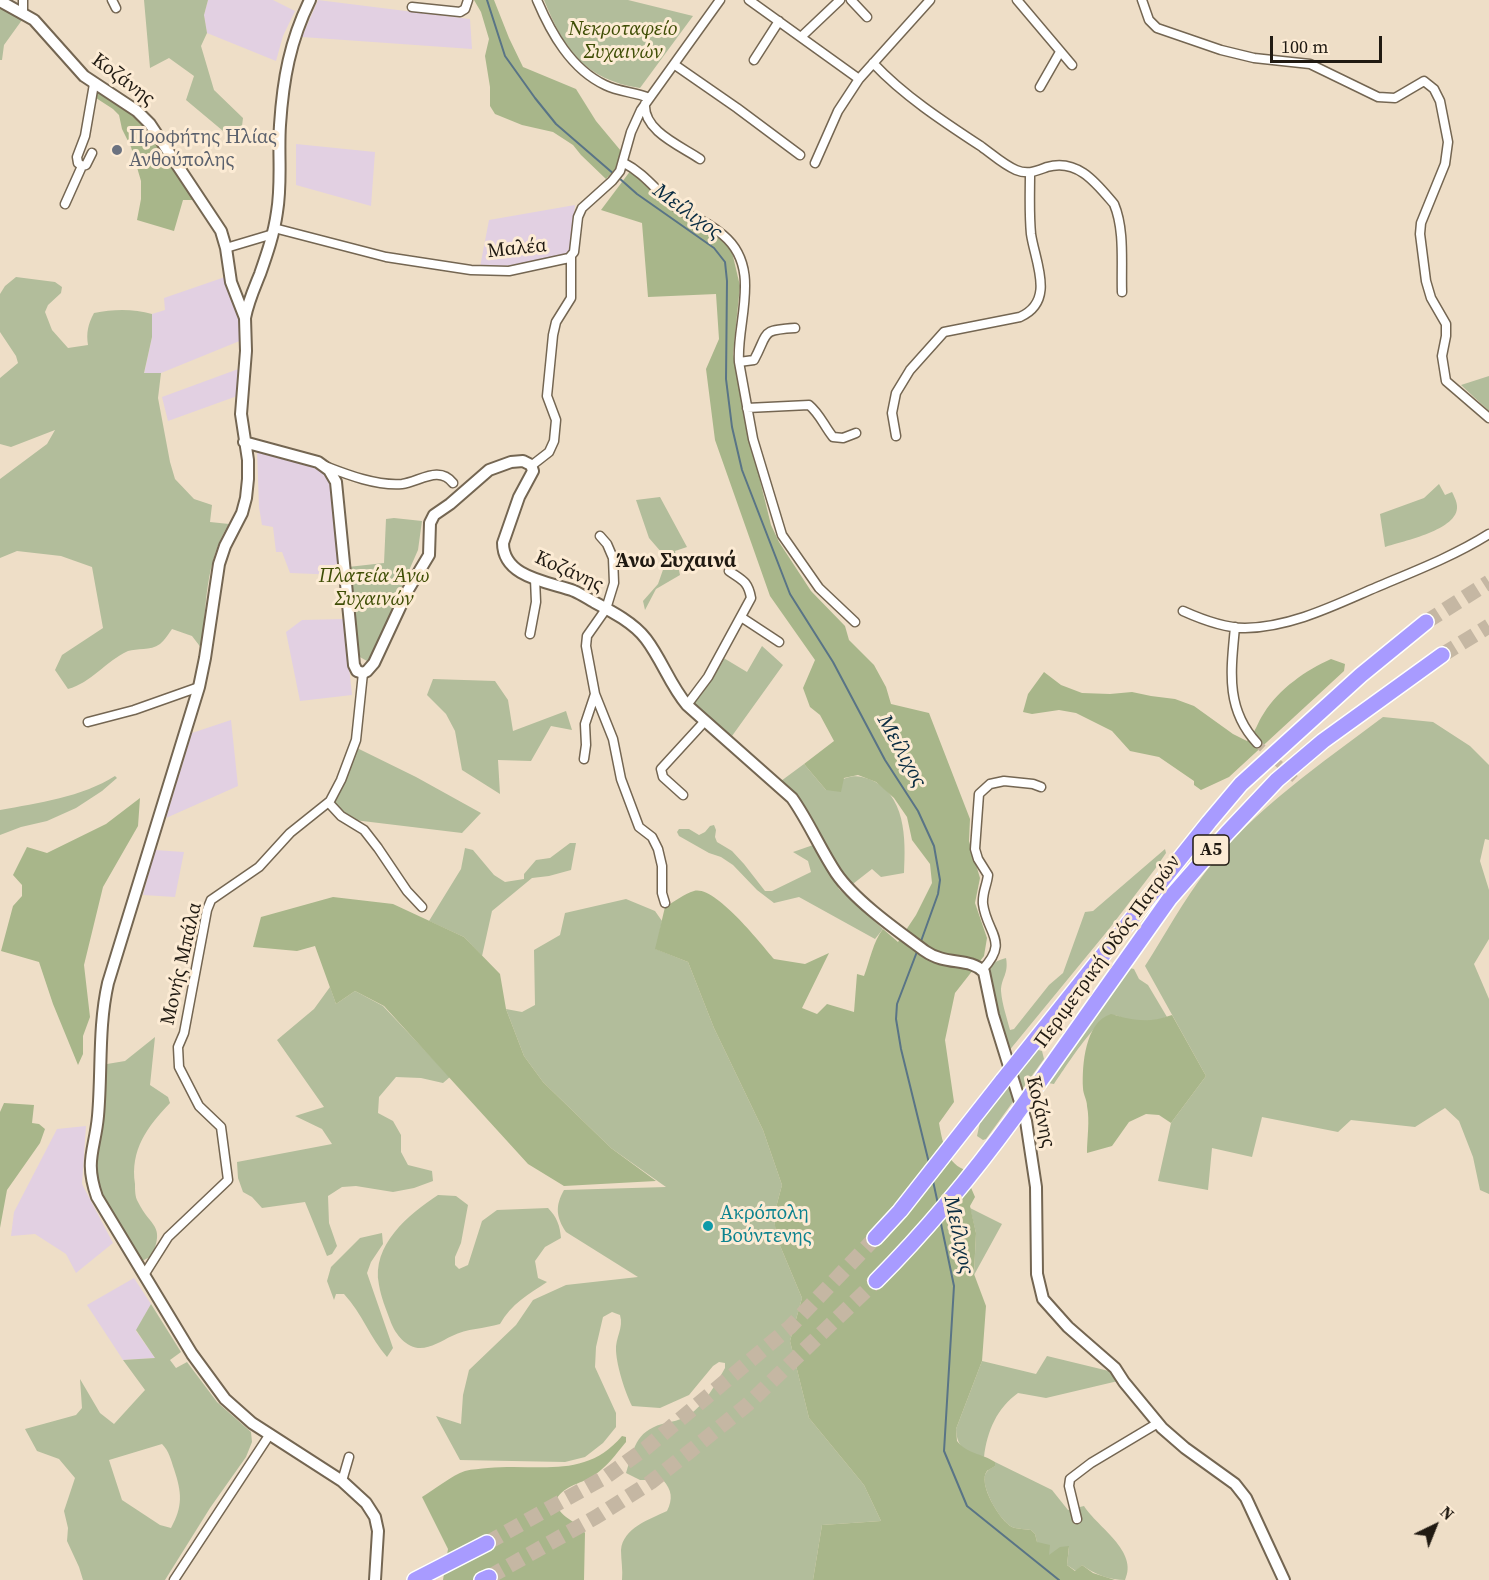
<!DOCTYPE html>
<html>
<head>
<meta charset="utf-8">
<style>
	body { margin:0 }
	#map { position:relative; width:1489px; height:1580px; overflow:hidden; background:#eedec7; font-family:"Source Serif 4",serif }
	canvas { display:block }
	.north { position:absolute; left:1405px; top:1496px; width:60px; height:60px; -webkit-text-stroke:4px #fcebd4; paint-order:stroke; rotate:43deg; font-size:16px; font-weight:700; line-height:24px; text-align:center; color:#201a12 }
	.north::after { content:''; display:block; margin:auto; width:21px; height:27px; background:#201a12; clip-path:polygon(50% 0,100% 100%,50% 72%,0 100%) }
	.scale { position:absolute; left:1270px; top:36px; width:112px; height:27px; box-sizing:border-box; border:3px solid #201a12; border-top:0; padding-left:8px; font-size:18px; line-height:21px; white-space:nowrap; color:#201a12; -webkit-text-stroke:4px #fcebd4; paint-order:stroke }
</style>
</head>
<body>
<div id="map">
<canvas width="1489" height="1580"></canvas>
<div class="north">N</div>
<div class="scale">100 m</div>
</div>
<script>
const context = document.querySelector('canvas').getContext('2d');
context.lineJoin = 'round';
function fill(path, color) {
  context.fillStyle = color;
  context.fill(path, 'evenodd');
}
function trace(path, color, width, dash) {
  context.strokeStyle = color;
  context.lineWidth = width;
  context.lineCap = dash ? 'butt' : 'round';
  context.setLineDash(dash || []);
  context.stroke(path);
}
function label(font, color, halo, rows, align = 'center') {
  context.font = font + ' "Source Serif 4",serif';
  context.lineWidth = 6;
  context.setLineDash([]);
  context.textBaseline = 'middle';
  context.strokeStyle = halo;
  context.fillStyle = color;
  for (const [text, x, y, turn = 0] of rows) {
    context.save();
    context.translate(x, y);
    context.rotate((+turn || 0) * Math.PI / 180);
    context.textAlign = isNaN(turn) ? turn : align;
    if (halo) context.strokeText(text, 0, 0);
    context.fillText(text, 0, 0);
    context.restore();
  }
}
fill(new Path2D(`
	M208 0H273L295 11 283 36 276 61 207 33 204 15Z
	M318 0 470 19 472 49 302 37Z
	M296 144 375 152 371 206 296 185Z
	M575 205 570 253 521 265 480 267 489 220Z
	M225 277 237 309 242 340 161 373 144 374 152 337V314L165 310 164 298Z
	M241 368 240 395 168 421 162 397Z
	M257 450 323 469 330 479 340 575 290 573 282 552H276L273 527 262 525 259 507Z
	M344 619 352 695 300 701 286 632 302 620Z
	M231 720 238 786 166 818 192 733Z
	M155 850 184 852 175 897 143 895Z
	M86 1126 82 1184 113 1243 76 1273 66 1254 35 1234 11 1236 14 1212 57 1129Z
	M134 1278 151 1304 136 1331 155 1358 123 1360 87 1305Z`), '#e2d0e2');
fill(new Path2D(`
	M144 0H208L204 15 207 33 201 46 214 90 243 118 241 134 235 141 186 100 194 76 169 58 150 68Z
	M544 0H628L693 16 640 88C585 80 564 49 544 0Z
	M0 8 22 20 4 45 2 60H0Z
	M16 277 55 282 62 287 61 293 48 305 45 312 52 330 68 348 88 345C86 333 88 324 94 313 114 309 134 309 152 314V337L144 373H161L158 398 170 462 175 479 194 499 212 505 210 522 229 524C205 561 206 607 202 649L192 636 172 629C169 633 165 640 160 644 150 651 137 648 128 651 106 661 91 683 68 689L55 670 62 655 103 628 92 567 61 556 17 551 0 558V479L47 444 55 430 11 447 0 444V378L18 363 16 356 0 332V294L5 286Z
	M1489 376V411L1461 385Z
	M1439 484 1445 495 1452 492C1454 496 1457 502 1457 506 1459 530 1403 541 1385 547L1380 514 1424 498Z
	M660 497 687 547 675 551 680 575 656 589 645 610 643 601 658 584 665 564 662 553 649 538 636 500Z
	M394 518 422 521 418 550 370 659 367 661 358 656 348 567 384 563 386 519Z
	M762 646 783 665 732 736 693 705 695 698 722 657 747 672Z
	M433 679 495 681 508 700 513 731 566 711 572 730 551 726 531 761 498 760 500 794 462 770 455 731 446 714 427 695Z
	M1383 717 1433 722 1470 746 1489 765V840L1485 839 1480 861 1489 890V939L1474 964 1489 999V1194L1480 1190 1473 1157 1459 1121 1445 1108 1415 1127 1351 1120 1338 1132 1262 1117 1252 1157 1212 1148 1208 1190 1158 1181 1171 1123 1206 1076 1145 966C1165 935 1184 899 1207 870 1255 808 1321 764 1383 717Z
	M357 748 416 777 481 813 462 833 354 820 347 817 332 803Z
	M804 764 826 790C833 786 839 780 846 778 855 775 860 776 869 779 906 793 906 839 904 873L881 877 872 869 849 887 781 781Z
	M115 776 117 778 102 791 76 808 47 821 21 827 0 835V810C38 803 82 797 115 776Z
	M714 825 716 830 715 837 717 842 732 851 744 864 765 891H772L811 872 808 861 793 852 816 844 839 889 883 929 875 939 799 897 774 903 757 890 733 865 721 857 709 853 679 836 677 832 679 829H689L699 835 705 832 710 826Z
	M570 843H576L571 870 549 876 532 878 492 911 482 956 464 937 429 921 461 869 465 848 473 850 494 875 505 882 524 879V874L536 860 550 858Z
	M1165 849 1166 853 1155 869 1109 929 1008 1052 988 971C992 962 997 961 1006 958 1009 974 1001 978 1001 991 1002 1004 1007 1018 1010 1030L1014 1029 1049 985 1063 973 1085 912 1093 911Z
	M626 899 655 911 662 921 656 949 688 962 714 1028 763 1130 782 1185 774 1215 776 1236 802 1298 790 1341 809 1418 864 1485 881 1521 822 1525 813 1580H622C623 1570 621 1560 621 1550 623 1528 650 1519 667 1511 673 1499 672 1490 663 1480H640L626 1473C634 1449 635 1432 662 1424 671 1422 681 1420 689 1415 704 1405 716 1384 725 1368V1363L719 1362 713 1366 689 1395 660 1408 632 1406C625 1392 617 1367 616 1351 615 1338 624 1328 620 1315L612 1312 603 1317 596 1347 595 1367 616 1413V1427L603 1443 585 1457 565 1462 460 1460 436 1416 461 1424 463 1395 469 1370 516 1325 533 1300 566 1285 638 1277 566 1232C556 1217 555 1206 564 1190L666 1187 611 1148 543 1082 524 1056 506 1009 522 1012 535 1005 534 950 560 935 565 913Z
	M1130 968 1134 969 1139 979 1148 985 1167 1017C1154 1022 1140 1022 1126 1019 1122 1018 1117 1015 1113 1015 1099 1014 1063 1071 1054 1084L1048 1083Z
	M330 987 336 1004 355 991 383 1006 450 1077 443 1083 421 1078 396 1077 379 1097 378 1113 393 1121 401 1135V1152L408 1165 432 1171 433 1181 414 1188 393 1192 356 1186 342 1187 328 1196 329 1223 337 1246 332 1254 327 1256 305 1202 262 1208 252 1197 243 1192 238 1178 237 1162 332 1144 322 1129 295 1116 324 1107 277 1040 314 1009Z
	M155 1037 150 1085 168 1097 170 1103C147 1127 130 1150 135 1184 135 1190 135 1197 138 1202 151 1228 165 1224 152 1256L142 1261 138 1257C122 1230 96 1199 97 1167L103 1075 107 1064 125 1061Z
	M1035 1049 1042 1051 1044 1059 986 1139 983 1140 977 1136 980 1122Z
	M438 1195 456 1196 468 1205 461 1243 455 1257V1265L459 1269 468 1265 482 1221 497 1210 548 1208C557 1217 560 1226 561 1238L545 1247 535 1261 538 1278 547 1282C529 1294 511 1304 500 1324 484 1329 467 1328 452 1336 441 1341 430 1349 418 1348 404 1346 394 1332 390 1320 386 1309 381 1297 379 1285 371 1245 409 1214 438 1195Z
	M970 1208 1002 1224 974 1275 976 1233Z
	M382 1233 383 1244 371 1262 367 1273 393 1348 387 1357C370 1338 362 1313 344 1294H336L334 1300 327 1281 331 1267 360 1238Z
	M151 1304 181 1352 170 1360 176 1368 187 1362 217 1402 251 1432 252 1442 246 1457 210 1508 165 1580H83L79 1567 67 1541 68 1528 64 1511 75 1478 59 1459 37 1451 25 1429 76 1415 82 1408 80 1379 100 1413 114 1424 145 1390 123 1360 155 1358 136 1330ZM162 1444C169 1451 171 1460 174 1469 182 1493 183 1506 171 1528L160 1525 122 1500 109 1460Z
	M1047 1356 1113 1372 1118 1381 1046 1398 1018 1393C997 1408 987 1431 984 1457 966 1452 957 1449 956 1429L982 1361 1036 1374Z
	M995 1462 1052 1490 1068 1510 1084 1506C1097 1527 1139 1551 1125 1580 1110 1580 1094 1574 1082 1565L1076 1571 1067 1565 1069 1547 1049 1556 1037 1542 1035 1534 1031 1530C1026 1529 1017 1529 1012 1527 1000 1521 981 1488 985 1475 987 1470 990 1469 995 1466Z`), '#b2bd9b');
fill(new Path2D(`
	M474 0H494L509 38 523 67 576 89 596 121 621 151 617 167 606 179 581 155 573 145 553 132 522 125 495 114 490 106V87L485 56 489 39 481 12Z
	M97 92 133 112 144 121 197 200H183L174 231 137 220 141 199V181L131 147 122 129 119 115 113 109 96 98Z
	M631 170 719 236 732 252 740 286 733 354 754 456 771 525 779 542 811 591 845 626 849 640 874 665 886 687 891 704 929 713 970 819 969 841 980 878 975 903 987 938 984 956 955 993 945 1040 954 1102 939 1123C942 1140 946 1162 963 1169L975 1197 970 1206 976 1233 974 1274 986 1306 982 1361 956 1429 957 1441C967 1454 981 1453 995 1462V1466C994 1467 988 1470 987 1471 977 1483 1000 1521 1012 1527 1017 1529 1026 1529 1031 1530L1035 1534 1037 1542 1050 1545 1049 1555 1060 1547 1069 1546 1067 1565 1075 1571 1082 1565 1093 1573 1115 1580H813L822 1525 881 1521 864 1485 809 1418 790 1341 802 1298 776 1236 774 1215 782 1185 763 1130 714 1028 688 962 655 949 665 907C674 902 684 894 694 891 715 885 761 944 774 959L805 964 829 953 802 1008 817 1014 827 1004 854 1012 857 974 864 976C870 960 873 942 883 929L898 942 916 915 932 883 930 864 912 840 907 817 894 798 876 782 858 775 844 778 841 792 826 790 804 764 834 741 820 715 810 707 803 688 815 660 770 596 715 440 706 369 719 339 716 294 648 297 642 223 601 210Z
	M1331 659 1345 664 1344 671 1229 777 1201 790 1194 785V781L1159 757 1130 751 1112 731 1076 713 1059 710 1032 714 1023 712 1028 694 1044 672 1061 685 1082 693 1110 694 1132 692 1151 696 1175 699 1194 706 1233 734 1247 741C1256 732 1257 723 1264 713 1279 689 1306 670 1331 659Z
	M140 798 138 826 103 887 84 965 90 1017 83 1036V1054L78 1065 53 1004 39 962 1 951 13 906 22 896V885L13 875 27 847 47 853 106 824Z
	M333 897 393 904 464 937 500 974 506 1009 524 1056 543 1082 611 1148 656 1181 564 1186 528 1164 384 1006 355 991 336 1004 315 946 297 951 253 947 261 917Z
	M1111 1014C1134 1021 1150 1023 1172 1015L1206 1076 1171 1123 1159 1115 1146 1114 1129 1122 1112 1146 1087 1153C1087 1138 1090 1121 1087 1106 1087 1100 1083 1094 1083 1088 1082 1065 1085 1022 1111 1014Z
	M4 1103 34 1105 32 1123 39 1124 45 1129 40 1143 7 1190 0 1228V1112Z
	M622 1436 626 1437V1442C616 1454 607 1467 593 1476 579 1485 563 1485 555 1502 562 1521 578 1520 585 1533L584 1580H443L448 1549 422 1497C434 1490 452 1475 465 1471 472 1469 481 1469 488 1468 539 1463 585 1480 622 1436Z`), '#a8b68a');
trace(new Path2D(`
	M487 0 505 56 535 98 556 124 615 175
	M619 178 637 194 714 248 725 262 727 281 726 379 732 427 742 470 790 594 833 662 885 760 918 811 934 846 940 880 938 894 920 944
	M918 949 897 1004 896 1019 901 1049 929 1163
	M933 1181 938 1204
	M940 1219 954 1286 944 1451 967 1506 1059 1580`), '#597486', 2);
trace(new Path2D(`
	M1257 743 1295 779`), '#c5b7a3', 8, [8, 4]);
trace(new Path2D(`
	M1426 622 1489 582
	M1442 655 1489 626
	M487 1543 607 1476 646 1448 790 1327 875 1238
	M489 1577 596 1517 651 1482 689 1452 747 1405 876 1281`), '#c5b7a3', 15, [15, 8]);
const minor = new Path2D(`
	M112 0 116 8
	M537 0C551 33 571 69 605 85 619 92 635 92 649 98
	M749 0 859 79
	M851 0 867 17
	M1017 0 1072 65
	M1142 0 1149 20 1157 28 1221 50 1254 58 1310 64 1378 97 1395 98 1424 81 1434 89 1440 101 1448 142 1445 164 1421 223 1420 234 1426 281 1431 298 1446 324V336L1442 356 1446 381 1489 418
	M412 7 460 12 465 9 468 0
	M23 13V0
	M801 37 840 0
	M754 60 779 21
	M873 63C904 96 944 122 982 147 993 155 1004 165 1016 170 1028 175 1036 171 1047 167 1078 158 1097 184 1114 204 1125 230 1121 264 1122 292
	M675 65 737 108 800 155
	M1040 87 1060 52
	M645 104C643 131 681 146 700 159
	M92 153 86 165 82 166 78 163 77 157 85 136 94 84
	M624 163C646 174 660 196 680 210 685 214 691 215 696 218 706 222 716 229 723 235 763 268 736 322 739 362L753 439 782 535 819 588 855 622
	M815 163 838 111 859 79 930 0
	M65 204 82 166
	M274 228 386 257 471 270 509 271 569 258 574 252 578 217 582 208 612 181 620 171 631 132 641 110 720 0
	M226 248 273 234
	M739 362 754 360C769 332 760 330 795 328
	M747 408 809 405C820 414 824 426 833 437L843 438 856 433
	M896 436 892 413 896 393 910 370 944 332 1020 317C1056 301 1035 262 1031 234 1029 213 1030 193 1030 173
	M325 466C348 475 377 486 402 484 419 482 439 465 453 483
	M531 466 549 452 554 441 556 420 547 396 553 335 556 322 571 298V257
	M600 536 607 544 613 558 614 583 606 609 587 636 586 646 595 694 613 739 621 779 639 827 652 837 658 849 662 866V893L665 903
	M1183 611C1203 620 1224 628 1245 628 1292 627 1335 605 1377 587 1415 571 1454 556 1489 534
	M741 617 779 642
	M1235 627C1231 670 1225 709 1257 743
	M530 634 536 602 535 579
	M687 705 708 677 751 598C748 581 742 580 729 571
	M88 722 134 710 199 687
	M584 759 586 745 585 724 595 694
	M683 795 663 777 661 769 705 721
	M329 803 341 816 364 830 378 848 407 891 422 907
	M982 970C1010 941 987 934 983 904 982 893 987 885 988 875L978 859 975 849 979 794 990 784 1004 781 1033 784 1041 787
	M144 1275 168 1237 228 1180 221 1127 199 1106 179 1067 178 1047 184 1033 207 910 211 900 259 867 290 833 330 801 341 780 356 740 363 673
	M342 1481 349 1457
	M1077 1519 1069 1486 1070 1479 1091 1463 1158 1423
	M174 1580 270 1434`);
const tertiary = new Path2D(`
	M0 1 34 20 84 76 137 111 150 124 221 231 226 248 231 282 245 318 246 351 241 414 248 460V479L246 498 242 513 225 546 219 564 205 658 199 687 108 983C98 1027 102 1071 98 1116 95 1150 84 1160 97 1197L192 1354 225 1399 252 1423 342 1481 366 1503 375 1517 378 1531 375 1580
	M245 318C248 302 254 289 260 274 267 254 274 234 277 212 282 183 278 154 280 125 283 79 290 41 310 0
	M244 442 318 462 329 470 336 482 354 665 357 671 363 673 367 671 374 663 408 590 429 555 430 523 434 515 450 504 489 470 511 462 523 461 531 465 533 471 519 497 503 543C503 578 550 582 574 591 581 594 587 598 594 602 611 611 634 623 646 639 662 660 670 685 687 705L792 798C809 822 820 849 836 873 855 901 898 931 925 951 946 966 970 957 984 972L993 1015 1026 1121 1036 1187 1037 1274 1043 1299 1068 1327 1115 1368 1124 1382 1162 1428 1185 1448 1235 1484 1246 1498 1284 1580`);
const motorway = new Path2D(`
	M1023 1055 1209 822 1241 784 1361 675 1426 622
	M1031 1094 1170 898 1227 833 1277 780 1323 741 1442 655
	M875 1238 900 1211 1003 1080
	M876 1281C928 1229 973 1174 1016 1115
	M415 1580 487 1543
	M482 1580 489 1577`);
trace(minor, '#746652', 11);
trace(tertiary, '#746652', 14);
trace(motorway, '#fff', 18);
trace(minor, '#fff', 8);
trace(tertiary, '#fff', 10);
trace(motorway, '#a89bff', 15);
const motorwayBridge = new Path2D(`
	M1003 1080 1023 1055
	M1016 1115 1031 1094`);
trace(motorwayBridge, '#fff', 18, []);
trace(motorwayBridge, '#a89bff', 15);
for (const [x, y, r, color] of [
	[117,150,6,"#6b7280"],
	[708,1226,6,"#0f9aa8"]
]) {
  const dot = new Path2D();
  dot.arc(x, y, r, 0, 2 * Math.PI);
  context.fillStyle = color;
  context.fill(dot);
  trace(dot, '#fcebd4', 2);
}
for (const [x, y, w] of [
	[1211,850,36]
]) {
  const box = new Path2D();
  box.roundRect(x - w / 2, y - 15, w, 30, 4.5);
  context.fillStyle = '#fcebd4';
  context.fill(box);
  trace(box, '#201a12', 1.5);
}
label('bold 18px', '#201a12', null, [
	["Α5",1211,850]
]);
label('italic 20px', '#3f4e05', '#fcebd4', [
	["Νεκροταφείο",623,30],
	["Συχαινών",623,53],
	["Πλατεία Άνω",374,577],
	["Συχαινών",374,600]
]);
label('20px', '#201a12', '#fcebd4', [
	["Κοζάνης",123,80,37],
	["Μαλέα",517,249,-6],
	["Κοζάνης",569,572,24],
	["Περιμετρική Οδός Πατρών",1108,952,-54],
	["Μονής Μπάλα",182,964,-77],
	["Κοζάνης",1040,1112,77]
]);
label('20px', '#5b616d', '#fcebd4', [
	["Προφήτης Ηλίας",129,138],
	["Ανθούπολης",129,161]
], 'left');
label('20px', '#0d838f', '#fcebd4', [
	["Ακρόπολη",720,1214],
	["Βούντενης",720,1237]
], 'left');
label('italic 21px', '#092c42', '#fcebd4', [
	["Μείλιχος",687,212,36],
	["Μείλιχος",901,751,61],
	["Μείλιχος",958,1235,78]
]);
label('bold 21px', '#201a12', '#fcebd4', [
	["Άνω Συχαινά",676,562]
]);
</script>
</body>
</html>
